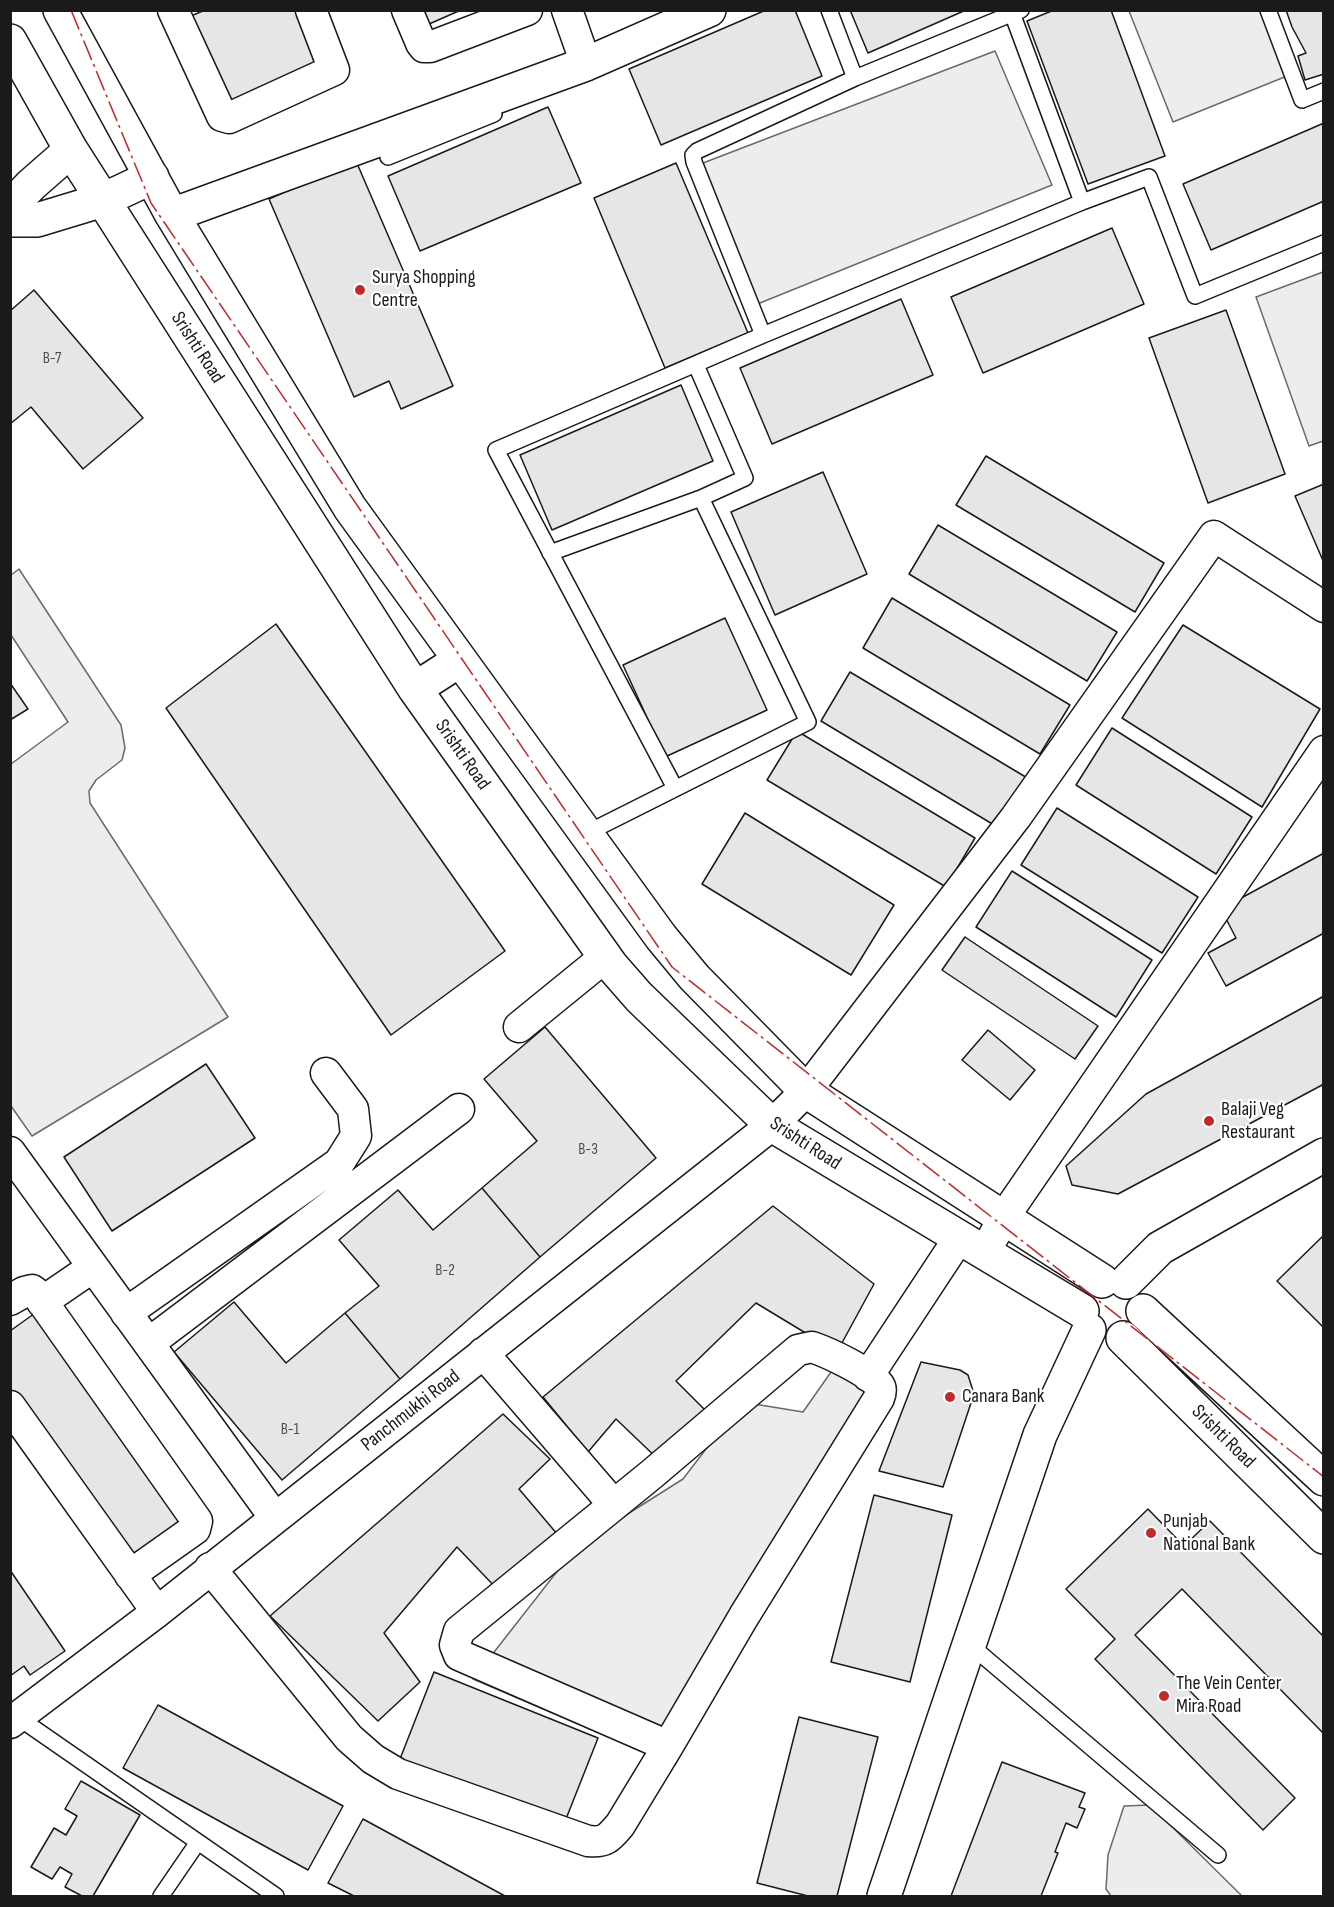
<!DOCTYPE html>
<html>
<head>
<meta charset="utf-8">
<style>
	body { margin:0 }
	#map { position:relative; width:1334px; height:1907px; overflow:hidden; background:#fff; font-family:"Sofia Sans Condensed",sans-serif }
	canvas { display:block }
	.frame { position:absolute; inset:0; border:12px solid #1a1a1a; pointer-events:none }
</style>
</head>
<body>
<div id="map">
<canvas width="1334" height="1907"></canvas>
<div class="frame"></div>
</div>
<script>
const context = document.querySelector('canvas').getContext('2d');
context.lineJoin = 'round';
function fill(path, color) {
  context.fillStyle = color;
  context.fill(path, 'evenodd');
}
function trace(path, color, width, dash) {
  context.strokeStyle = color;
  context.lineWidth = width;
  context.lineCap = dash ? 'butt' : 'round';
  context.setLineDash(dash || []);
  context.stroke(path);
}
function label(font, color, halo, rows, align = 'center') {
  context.font = font + ' "Sofia Sans Condensed",sans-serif';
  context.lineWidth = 4.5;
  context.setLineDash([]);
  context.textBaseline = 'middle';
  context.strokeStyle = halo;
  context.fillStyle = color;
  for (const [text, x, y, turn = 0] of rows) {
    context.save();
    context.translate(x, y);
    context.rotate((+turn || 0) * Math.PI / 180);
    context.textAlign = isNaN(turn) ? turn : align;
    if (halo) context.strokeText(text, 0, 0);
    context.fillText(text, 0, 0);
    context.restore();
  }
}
const built = new Path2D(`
	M1129 11H1267L1292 74 1173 122Z
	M995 51 1052 185 755 305 703 163Z
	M1323 272V441L1309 446 1256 297Z
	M19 569 121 725 125 748 122 760 96 780 89 791 90 803 228 1017 32 1136 11 1106V764L68 722 11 635V575Z
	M838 1362 872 1388 675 1765 473 1679 577 1546 683 1479 742 1402 803 1412Z
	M1150 1805 1242 1896H1111L1106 1889 1108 1855 1124 1806Z`);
fill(built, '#ededed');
trace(built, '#6a6a6a', 1.5);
const building = new Path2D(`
	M205 10H307L332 69 232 112 191 16Z
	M413 10H461L420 28Z
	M766 10H795L822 76 661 145 629 69Z
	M850 10H966L868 53Z
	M1054 10H1111L1165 156 1088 184 1027 21Z
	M1286 10H1324V74L1305 80 1298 56 1306 53 1292 27Z
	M548 107 581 183 420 251 388 176Z
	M1324 123V201L1211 250 1183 184Z
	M356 161 453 386 401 409 389 381 354 397 269 199Z
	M676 163 748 333 665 368 594 198Z
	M1112 228 1144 304 983 373 951 297Z
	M34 290 143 418 83 469 31 407 10 424V311Z
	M901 299 933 375 772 444 740 368Z
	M1226 310 1285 474 1208 503 1149 338Z
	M681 385 713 461 552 530 520 455Z
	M986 456 1164 563 1135 612 956 505Z
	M823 472 867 574 775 615 731 512Z
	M1324 484V563L1295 496Z
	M938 525 1117 632 1087 681 909 574Z
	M892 598 1070 705 1040 754 863 648Z
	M725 618 767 710 665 757 623 665Z
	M276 624 505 951 391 1035 166 708Z
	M1183 625 1320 709 1262 807 1122 718Z
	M850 672 1029 779 999 828 821 721Z
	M10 683 28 709 10 720Z
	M1112 728 1252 817 1216 874 1076 785Z
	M797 731 975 838 946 887 767 780Z
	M1057 808 1198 897 1162 953 1021 865Z
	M745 813 894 905 851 975 702 884Z
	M1324 853V933L1226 986 1208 953 1236 938 1221 909Z
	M1012 871 1152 960 1116 1017 976 927Z
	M965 937 1098 1026 1075 1059 942 970Z
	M1324 996V1084L1118 1194 1072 1185 1066 1166 1146 1094Z
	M545 1027 656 1158 540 1257 482 1188 537 1141 484 1079Z
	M988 1030 1035 1070 1010 1100 962 1060Z
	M206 1064 255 1138 112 1231 64 1157Z
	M482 1188 540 1257 400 1379 345 1313 379 1286 339 1240 398 1190 433 1230Z
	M773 1206 874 1284 837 1352 756 1303 676 1381 712 1417 661 1462 616 1419 588 1452 543 1397Z
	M1324 1235V1328L1277 1281Z
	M234 1302 286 1363 345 1313 400 1379 282 1480 174 1352Z
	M38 1311 189 1523 132 1565 10 1396V1331Z
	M921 1362 960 1370 968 1375 974 1394 943 1487 879 1471Z
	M503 1414 550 1459 519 1489 558 1535 499 1591 457 1547 384 1633 420 1682 378 1721 270 1616Z
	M874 1495 952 1515 910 1682 831 1662Z
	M1148 1509 1184 1546 1210 1521 1324 1637V1734L1182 1589 1135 1635 1295 1798 1263 1830 1095 1659 1115 1639 1066 1589Z
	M10 1570 65 1651 30 1675 24 1666 10 1676Z
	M434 1672 598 1738 564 1824 400 1759Z
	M158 1705 343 1806 308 1870 123 1768Z
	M799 1717 878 1737 837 1896H808L757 1883Z
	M1002 1762 1085 1793 1079 1807 1085 1809 1077 1828 1066 1823 1055 1852 1058 1853 1041 1896H951Z
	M81 1781 140 1815 93 1896H82L65 1887 72 1874 60 1867 52 1879 31 1867 54 1828 66 1835 77 1816 65 1809Z
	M363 1819 505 1896H354L328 1883Z`);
fill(building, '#e6e6e6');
trace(building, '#1a1a1a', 1.5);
const lane = new Path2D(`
	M829 10 855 78
	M1268 10 1302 100 1324 91
	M1012 13 1082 202
	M388 157 494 114
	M763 335 694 162 693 155 697 151 855 78 1021 10
	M550 553 701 498
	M675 788 496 450 763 335 1082 202 1149 177 1195 296 1324 243
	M585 834 808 722 701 498 745 478 696 365
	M969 1644 1218 1855
	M19 1718 276 1896
	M161 1896 198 1842`);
const street = new Path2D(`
	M173 10 222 116 229 118 334 70 311 10
	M407 10 421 43 424 47H430L527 10
	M567 10 586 64
	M519 1027 605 957
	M10 1152 275 1518
	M985 1252 1004 1217 1324 751
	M10 1300 24 1292 32 1290 37 1294 197 1521 195 1529 130 1575
	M42 1302 93 1267
	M126 1313 339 1163 356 1136 353 1109 326 1073
	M149 1343 459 1109
	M812 1347C829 1353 868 1371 879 1385 882 1389 881 1393 879 1398L744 1616 668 1746 459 1655 455 1645 459 1631 652 1474 798 1350Z
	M483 1353 614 1505
	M868 1376 959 1238
	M10 1406 157 1612
	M210 1568 349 1738 373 1759 398 1774 588 1841C605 1843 609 1838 620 1825L668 1746
	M10 1723 157 1612 772 1125 806 1091 1016 817 1214 536 1324 607`);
const secondary = new Path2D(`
	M60 10 172 215 350 508 661 937 694 977 806 1091 1102 1281
	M10 41 71 150 415 689 611 965 639 997 772 1125 1082 1311
	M10 207 31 185 71 150
	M172 215 586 64 709 10
	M10 220H37L103 200 152 177
	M415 689 460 660
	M1126 1282 1160 1248 1324 1155
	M1143 1311 1324 1479
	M1123 1338 1324 1537
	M884 1896 1040 1435 1089 1330`);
trace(lane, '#1a1a1a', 18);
trace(street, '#1a1a1a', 33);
trace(secondary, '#1a1a1a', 36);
trace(lane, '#fff', 15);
trace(street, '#fff', 30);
trace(secondary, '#fff', 33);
trace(new Path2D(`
	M71 10 151 203 672 967 1324 1477`), '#c62828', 1.5, [21, 4.5, 3, 4.5]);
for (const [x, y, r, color] of [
	[360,290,6,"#c62828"],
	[1209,1121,6,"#c62828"],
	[950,1397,6,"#c62828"],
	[1151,1533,6,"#c62828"],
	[1164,1696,6,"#c62828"]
]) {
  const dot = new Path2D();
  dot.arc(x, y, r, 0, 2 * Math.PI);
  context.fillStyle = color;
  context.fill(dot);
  trace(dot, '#fff', 2);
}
label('16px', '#4d4d4d', null, [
	["B-7",52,359],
	["B-3",588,1150],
	["B-2",445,1271],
	["B-1",290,1430]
]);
label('20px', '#1a1a1a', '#fff', [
	["Surya Shopping",372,278],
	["Centre",372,301],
	["Balaji Veg",1221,1110],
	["Restaurant",1221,1133],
	["Canara Bank",962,1397],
	["Punjab",1163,1522],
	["National Bank",1163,1545],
	["The Vein Center",1176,1684],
	["Mira Road",1176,1707]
], 'left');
label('20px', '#1a1a1a', '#fff', [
	["Srishti Road",197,348,57],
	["Srishti Road",462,755,55],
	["Srishti Road",805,1144,33],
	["Panchmukhi Road",411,1411,-38],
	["Srishti Road",1223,1437,45]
]);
</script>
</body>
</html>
